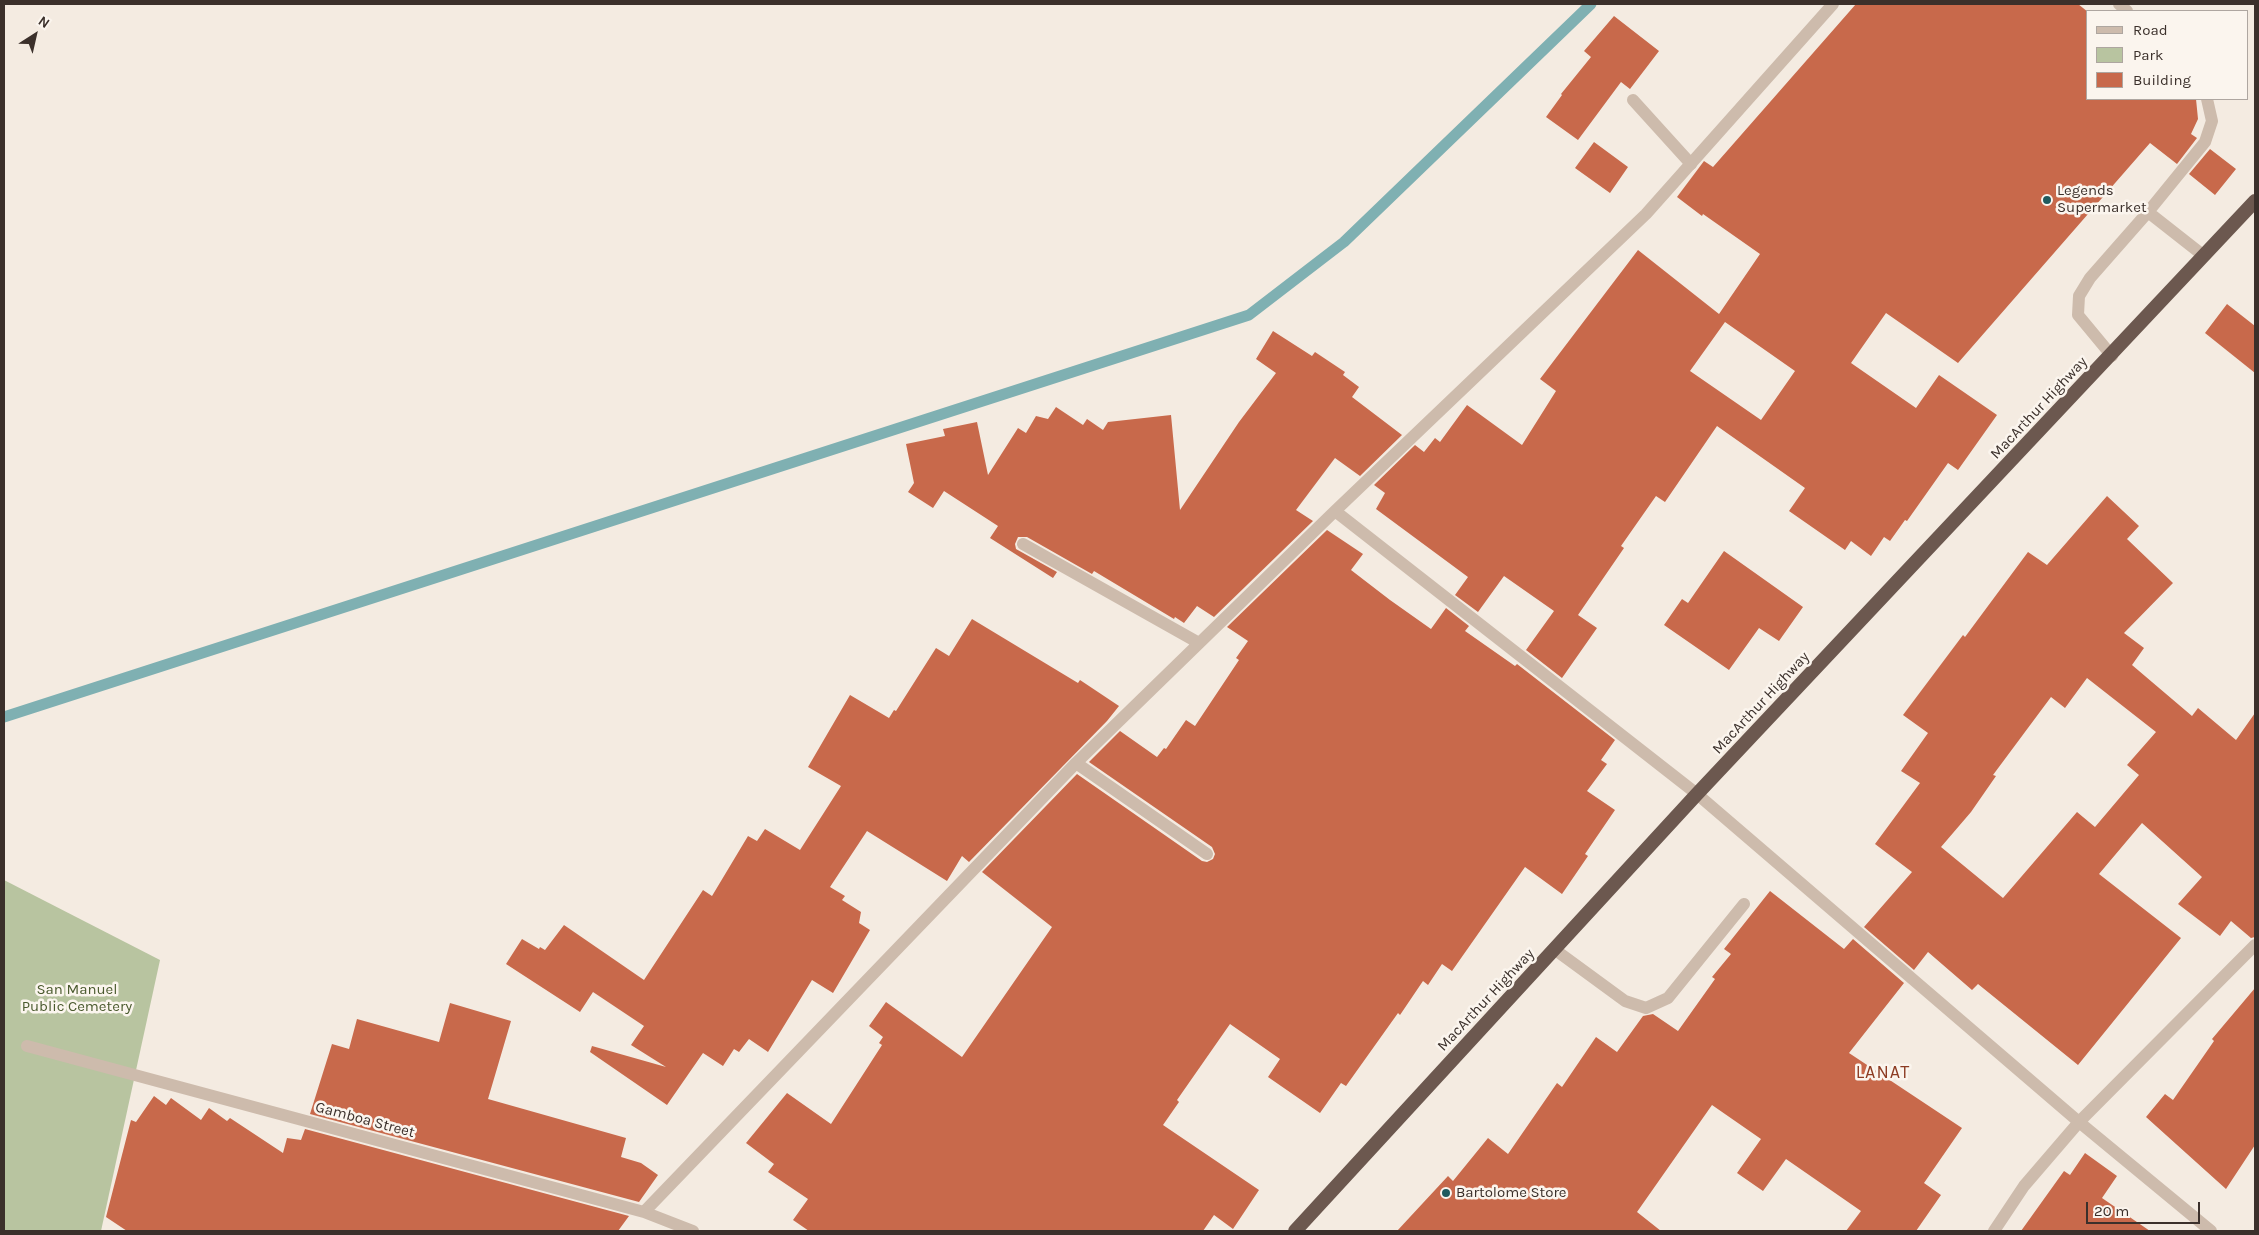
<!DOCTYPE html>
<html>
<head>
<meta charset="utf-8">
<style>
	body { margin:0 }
	#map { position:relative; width:2259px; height:1235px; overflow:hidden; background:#f4ebe1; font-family:Karla,sans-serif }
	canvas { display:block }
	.frame { position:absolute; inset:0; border:5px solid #3b302b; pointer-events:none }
	.legend { position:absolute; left:2086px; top:10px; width:162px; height:90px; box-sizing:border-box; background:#fbf5ee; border:1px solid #aea6a0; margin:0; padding:6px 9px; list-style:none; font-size:15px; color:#3b302b }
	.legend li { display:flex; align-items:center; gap:10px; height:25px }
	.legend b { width:25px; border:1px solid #aea6a0 }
	.north { position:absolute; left:10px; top:10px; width:50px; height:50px; -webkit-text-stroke:4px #fbf5ee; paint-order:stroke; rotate:35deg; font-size:14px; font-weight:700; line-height:20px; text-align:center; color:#3b302b }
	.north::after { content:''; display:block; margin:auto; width:18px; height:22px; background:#3b302b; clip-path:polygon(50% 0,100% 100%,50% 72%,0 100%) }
	.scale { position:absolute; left:2086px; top:1202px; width:114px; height:22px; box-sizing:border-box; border:2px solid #3b302b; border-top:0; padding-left:6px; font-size:15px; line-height:18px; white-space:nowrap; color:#3b302b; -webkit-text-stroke:4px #fbf5ee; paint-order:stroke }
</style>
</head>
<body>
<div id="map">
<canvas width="2259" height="1235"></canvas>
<div class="frame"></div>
<ul class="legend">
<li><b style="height:6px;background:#cdbbac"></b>Road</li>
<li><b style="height:14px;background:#b8c4a0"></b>Park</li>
<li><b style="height:14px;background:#c8694b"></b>Building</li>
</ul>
<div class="north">N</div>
<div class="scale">20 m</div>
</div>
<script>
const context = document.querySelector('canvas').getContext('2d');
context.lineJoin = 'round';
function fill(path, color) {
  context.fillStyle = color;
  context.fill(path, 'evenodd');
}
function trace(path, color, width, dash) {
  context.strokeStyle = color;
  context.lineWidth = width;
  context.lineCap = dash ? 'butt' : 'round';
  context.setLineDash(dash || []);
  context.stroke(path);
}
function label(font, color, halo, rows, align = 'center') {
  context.font = font + ' Karla,sans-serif';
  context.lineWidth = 5;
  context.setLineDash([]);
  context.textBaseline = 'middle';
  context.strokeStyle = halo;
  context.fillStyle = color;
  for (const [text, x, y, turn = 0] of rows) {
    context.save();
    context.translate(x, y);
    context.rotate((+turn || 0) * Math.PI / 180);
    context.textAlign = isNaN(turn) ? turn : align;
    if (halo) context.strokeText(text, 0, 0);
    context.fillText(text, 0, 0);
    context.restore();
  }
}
fill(new Path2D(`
	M4 880 160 960 101 1231H4Z`), '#b8c4a0');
trace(new Path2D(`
	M4 717 1249 315 1344 242 1591 4`), '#7fb0b2', 11);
fill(new Path2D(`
	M1856 4H2078L2088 12V99H2196L2198 119 2191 134 2197 138 2177 164 2150 143 1958 363 1886 313 1851 363 1916 408 1939 375 1997 415 1958 470 1948 463 1907 521 1905 520 1890 541 1884 537 1871 556 1851 541 1845 550 1789 511 1805 488 1717 426 1665 502 1656 496 1621 546 1624 548 1578 615 1597 628 1562 678 1526 650 1554 611 1504 576 1478 612 1455 595 1468 577 1376 509 1385 493 1374 485 1415 445 1424 452 1435 438 1440 442 1467 405 1522 445 1556 391 1540 379 1638 250 1719 314 1760 254 1703 214 1702 216 1677 197 1704 161 1713 167ZM1725 322 1795 371 1761 420 1690 371Z
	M1614 16 1659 51 1630 89 1621 82 1578 140 1546 117 1562 95 1561 94 1591 57 1584 51Z
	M1594 142 1628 167 1610 193 1575 168Z
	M2210 149 2236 169 2215 195 2189 174Z
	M2227 304 2255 326V373L2205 333Z
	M1273 331 1312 356 1315 352 1345 372 1343 375 1359 387 1352 397 1402 435 1360 476 1335 458 1296 510 1313 521 1214 617 1197 606 1184 623 1175 617 1174 619 1094 571 1092 574 1027 537H1018L1015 544 1016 549 1057 572 1053 578 990 538 998 526 944 491 933 508 908 492 914 483 906 444 945 436 943 429 977 422 988 475 1018 428 1026 433 1036 416 1048 419 1056 407 1083 425 1087 419 1103 430 1108 422 1171 415 1180 510 1239 422 1276 373 1256 359Z
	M2107 496 2139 526 2127 539 2173 583 2124 633 2144 648 2132 665 2192 716 2198 708 2236 740 2255 713V937L2251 938 2231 921 2220 936 2178 904 2202 877 2142 823 2099 874 2181 938 2078 1065 1978 984 1972 990 1928 952 1914 970 1864 927 1912 872 1875 844 1920 783 1901 771 1928 733 1903 715 1963 635 1965 637 2028 552 2047 565ZM2087 678 2156 732 2127 765 2139 775 2095 827 2077 812 2003 898 1941 847 1971 812 1996 776 1993 775 2051 697 2065 708Z
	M1327 530 1363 554 1351 570 1390 600 1431 629 1446 608 1469 626 1465 631 1515 666 1517 664 1615 740 1601 760 1607 764 1587 791 1615 810 1585 854 1588 856 1562 894 1525 867 1452 971 1442 964 1428 985 1423 981 1400 1015 1398 1013 1346 1086 1341 1083 1320 1113 1268 1077 1280 1059 1230 1024 1177 1100 1179 1102 1163 1125 1259 1190 1233 1229 1214 1215 1203 1231H809L793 1220 808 1199 768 1172 774 1164 746 1143 787 1093 831 1124 882 1045 879 1043 883 1037 869 1026 886 1002 962 1057 1052 927 982 872 1077 774 1202 861 1207 862 1213 859 1215 854 1212 847 1089 762 1120 731 1157 757 1164 748 1166 749 1186 720 1195 726 1239 660 1236 658 1248 641 1227 627Z
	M1724 551 1803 607 1779 641 1759 628 1729 670 1664 625 1682 599 1688 603Z
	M972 619 1078 683 1080 680 1119 706 1107 721 969 862 962 856 947 881 867 831 830 887 845 896 842 900 861 912 859 923 870 930 833 993 812 980 768 1052 749 1039 739 1052 734 1049 723 1066 703 1053 667 1105 590 1052 592 1046 666 1067 631 1045 644 1026 593 992 580 1012 506 964 522 939 539 949 540 947 545 950 564 925 644 980 703 890 712 896 748 836 757 841 765 829 800 850 841 786 808 767 850 695 889 718 894 710 896 711 936 648 949 656Z
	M1770 891 1844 949 1853 939 1904 983 1849 1053 1962 1128 1924 1183 1941 1195 1916 1231H1846L1861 1211 1786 1159 1763 1191 1737 1173 1761 1139 1712 1105 1637 1212 1661 1231H1397L1448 1176 1453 1181 1488 1138 1508 1154 1557 1083 1562 1087 1596 1037 1617 1052 1643 1016 1653 1014 1678 1031 1715 979 1712 977 1731 954 1724 949Z
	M2255 988V1145L2226 1189 2146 1117 2165 1094 2173 1100 2214 1041 2212 1039Z
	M450 1003 511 1021 488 1099 626 1138 621 1157 641 1163 658 1175 639 1202 310 1114 332 1044 349 1049 357 1019 439 1042Z
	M154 1096 166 1105 171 1098 201 1120 209 1108 227 1121 230 1118 283 1153 287 1138 301 1140 305 1129 629 1216 618 1231H127L106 1217 131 1120 136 1122Z
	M2085 1153 2117 1176 2102 1198 2150 1231H2021L2064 1171 2070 1175Z`), '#c8694b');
trace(new Path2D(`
	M2119 4 2127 11
	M1633 100 1691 164
	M2148 212 2204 256
	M2112 356 2078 315 2079 296 2090 278 2148 212 2205 142 2212 121 2207 99
	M1554 949 1625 1001 1646 1008 1668 998 1744 904`), '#cdbbac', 12);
trace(new Path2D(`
	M1335 511 1697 794 2079 1122 2211 1231
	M1023 544 1199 643
	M1076 763 1207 854
	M27 1046 644 1212 693 1231
	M644 1212 1076 763 1335 511 1646 214 1833 4
	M1994 1231 2024 1186 2079 1122 2255 945`), '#cdbbac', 12);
trace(new Path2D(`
	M1295 1231 1697 794 2255 201`), '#6c584f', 14);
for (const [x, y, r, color] of [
	[2047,200,5,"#1f5a5e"],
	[1446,1193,5,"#1f5a5e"]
]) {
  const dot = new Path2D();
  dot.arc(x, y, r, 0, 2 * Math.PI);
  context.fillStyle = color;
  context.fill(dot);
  trace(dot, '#fbf5ee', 2);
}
label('15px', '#3b302b', '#fbf5ee', [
	["Legends",2057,191],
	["Supermarket",2057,208],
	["Bartolome Store",1456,1193]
], 'left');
label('15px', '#3b302b', '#fbf5ee', [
	["MacArthur Highway",2039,408,-47],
	["MacArthur Highway",1761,703,-47],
	["MacArthur Highway",1486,1000,-47],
	["Gamboa Street",365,1120,15]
]);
label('15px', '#4a5a2e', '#fbf5ee', [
	["San Manuel",77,990],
	["Public Cemetery",77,1007]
]);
context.letterSpacing = '1px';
label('18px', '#8c3b22', '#fbf5ee', [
	["LANAT",1883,1073]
]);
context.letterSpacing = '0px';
</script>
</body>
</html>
